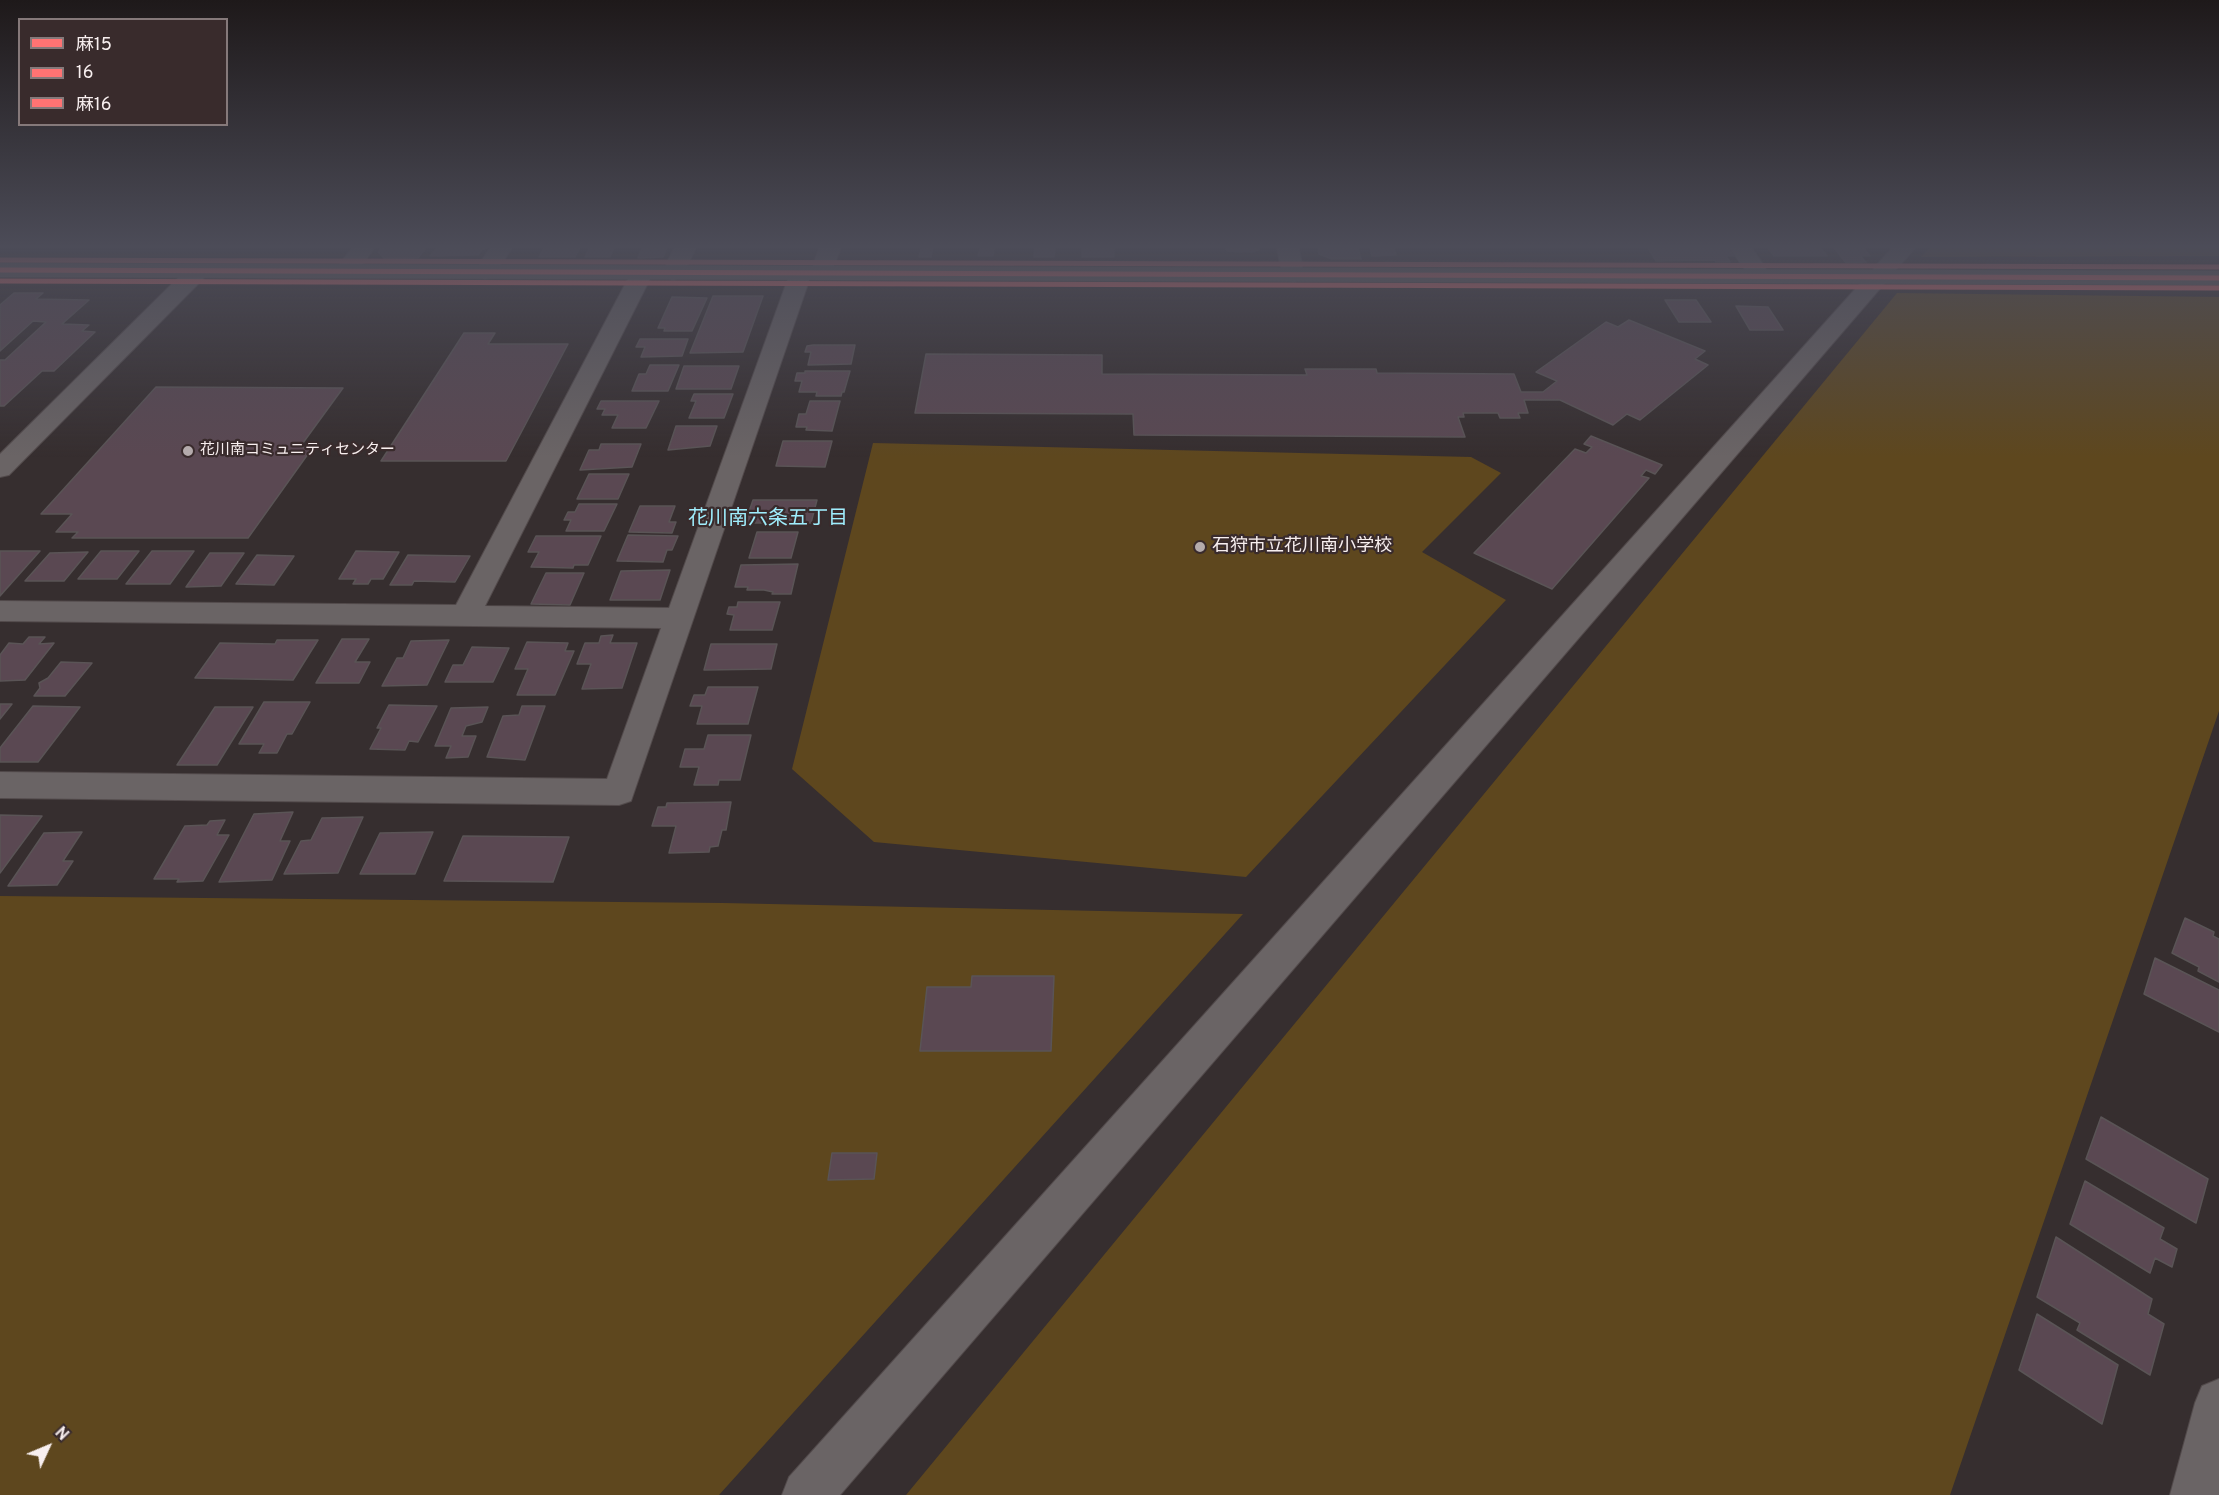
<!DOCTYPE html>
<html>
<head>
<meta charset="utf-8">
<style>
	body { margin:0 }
	#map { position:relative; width:2219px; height:1495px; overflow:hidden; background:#362e2f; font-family:Overpass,"Noto Sans JP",sans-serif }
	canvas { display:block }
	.legend { position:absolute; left:18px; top:18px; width:210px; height:108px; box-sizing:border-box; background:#392b2c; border:2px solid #85797a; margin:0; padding:8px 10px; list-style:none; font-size:18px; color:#f8efef }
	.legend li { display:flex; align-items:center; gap:12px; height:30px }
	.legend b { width:30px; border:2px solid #85797a }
	.north { position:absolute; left:18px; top:1417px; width:60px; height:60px; -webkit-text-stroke:4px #392b2c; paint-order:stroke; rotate:46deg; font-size:16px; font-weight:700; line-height:24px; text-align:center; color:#f8efef }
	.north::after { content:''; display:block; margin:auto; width:21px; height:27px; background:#f8efef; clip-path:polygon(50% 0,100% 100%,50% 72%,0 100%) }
</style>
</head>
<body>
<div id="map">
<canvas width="2219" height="1495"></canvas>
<ul class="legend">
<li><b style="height:8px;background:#ff7373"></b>麻15</li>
<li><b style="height:8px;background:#ff7373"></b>16</li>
<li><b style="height:8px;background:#ff7373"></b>麻16</li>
</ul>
<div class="north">N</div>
</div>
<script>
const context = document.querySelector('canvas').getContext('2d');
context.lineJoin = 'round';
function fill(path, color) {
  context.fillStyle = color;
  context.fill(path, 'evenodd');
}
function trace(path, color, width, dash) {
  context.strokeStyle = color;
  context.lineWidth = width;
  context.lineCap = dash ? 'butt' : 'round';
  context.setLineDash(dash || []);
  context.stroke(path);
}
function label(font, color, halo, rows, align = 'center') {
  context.font = font + ' Overpass,"Noto Sans JP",sans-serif';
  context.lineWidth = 4.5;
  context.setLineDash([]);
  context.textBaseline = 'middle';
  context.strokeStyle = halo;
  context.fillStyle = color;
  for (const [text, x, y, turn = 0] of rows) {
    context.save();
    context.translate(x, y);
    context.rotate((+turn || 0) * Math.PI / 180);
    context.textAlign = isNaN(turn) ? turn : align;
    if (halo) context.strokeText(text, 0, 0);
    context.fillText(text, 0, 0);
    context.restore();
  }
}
fill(new Path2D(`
	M1929 248H2219V256L1921 257Z
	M1897 293 2219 297V711L1950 1495H906Z
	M873 443 1471 457 1501 473 1422 552 1506 600 1246 877 874 842 792 769Z
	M0 896 723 903 1243 914 719 1495H0Z`), '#5e471e');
const building = new Path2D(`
	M381 248H426L418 258 385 259 378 252Z
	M437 248H487L482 250 478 255 430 256Z
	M544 248H580L575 257H539Z
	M589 248H614L610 257H585Z
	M642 248H667L663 257 638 258Z
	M921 248H933L931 257H919Z
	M980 248H994L993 256H978Z
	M1035 248H1055L1054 257H1034Z
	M1082 248H1114V257H1082Z
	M1259 248V250L1252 252 1227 251 1225 248Z
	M1318 248H1358L1361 259H1332L1319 254Z
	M1370 248H1394L1396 255 1372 256Z
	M1648 248H1728L1734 256H1726L1730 262H1716L1715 260 1656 261Z
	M1768 248H1821L1827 256H1774Z
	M1834 248H1864L1870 256H1860L1866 262 1846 263Z
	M14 293H43L36 299 89 300 62 324 89 325 82 331 95 332 54 371H42L4 406H0V360H5L46 322 33 321 0 351V305Z
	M713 296H763L743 352 690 353Z
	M672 297 707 298 692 331H664L665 328H658Z
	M1665 300H1696L1711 322H1679Z
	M1736 306 1768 307 1783 330H1750Z
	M1629 320 1705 351 1695 359 1708 365 1640 420 1627 414 1613 425 1560 400H1524L1528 413H1518L1520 418H1500L1498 413H1463L1464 417H1458L1465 437 1134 435 1133 414 915 413 926 354 1102 355V374L1307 375 1305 369H1376L1377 373 1514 374 1521 392H1543L1557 381 1536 372 1606 322 1618 327Z
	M464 333H495L488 344H568L506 461H381Z
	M640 339H688L682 356 641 357 645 347H636Z
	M813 345H855L851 364 808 365 811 352H805L807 346Z
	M650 365H679L668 391H632L639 374H646Z
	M684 366H739L731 389H676Z
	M805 371H850L844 392H842L841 396H816L817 392H799L802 381H795L797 373H805Z
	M156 387 343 388 300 447H313L248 538H72L78 532H56L72 514H41Z
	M694 394H733L724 418H689L696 401H691Z
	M601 401H659L646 428H612L618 415H602L605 409H597Z
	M810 401H840L832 431 806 430 807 427H796L799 414H806Z
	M676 426H717L710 446 668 450Z
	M1591 436 1662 465 1655 474 1646 470 1641 476 1649 478 1552 589 1474 553 1575 449 1586 453 1592 447 1584 444Z
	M783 441H832L825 467 776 466Z
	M601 444H641L632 467 580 470 589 450H599Z
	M589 474H629L618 499H577Z
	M753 500H817L811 523H745Z
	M579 504H617L604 531H566L571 520H564L568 512H575Z
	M640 506H675L669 522H676L672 533 629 532Z
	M757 532H798L791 558H749Z
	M628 535 678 536 672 550H667L663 562 617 561Z
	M536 536H601L588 565H574L573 568 531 567 539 552H528Z
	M0 551H40L0 596Z
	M101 551H139L117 579H78Z
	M152 551H194L170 584H126Z
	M356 551 399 552 383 579H371L368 584H353L356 579H339Z
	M88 552 64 581H25L50 553Z
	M210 553H244L221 586 186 587Z
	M257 555 294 556 274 585 236 584Z
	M408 555 470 556 455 582 414 581 412 585H390Z
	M798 564 791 594H772L773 592 764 590H747L748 587H735L741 565Z
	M670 570 660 600H610L621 571Z
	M546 573H584L570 605 531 604Z
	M738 602H780L772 630H730L734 615 727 614 729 607H737Z
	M613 635 610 643H637L622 688 582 689 591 664H577L585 643H599L601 636Z
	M29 637H45L39 644 54 643 25 680 0 681V655L9 643 23 644Z
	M342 639H369L355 662H370L359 683H316Z
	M277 640H318L293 680 195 678 220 643 275 644Z
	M449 640 427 685 382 686 397 658H403L411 641Z
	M527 642 568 643 565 651H574L555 695H517L528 669H515Z
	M711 644H777L771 669 704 670Z
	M472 647 509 648 493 682H445L453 665H463Z
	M61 662 92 663 65 696H34L40 688 39 683 48 678Z
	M708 687H758L748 724H697L702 706H690L694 695H705Z
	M264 702H310L292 734H287L277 753H259L264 744H239Z
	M0 704H12L0 719Z
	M389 705 437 706 418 742 409 741 405 750 370 749 381 728H377Z
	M33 706 80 707 38 762H0V748Z
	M522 706H545L525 760 487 757 503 716 519 715Z
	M215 707H253L217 765H177Z
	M488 707 482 722 466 726 462 736H476L468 757 446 758 451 746H435L451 708Z
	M708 735H751L740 780H719L718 785H694L699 767H680L685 749H704Z
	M731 802 726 830H722L718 846 710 847 709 852 669 853 676 826H652L658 807H666L667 803Z
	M293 812 280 841H290L272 880 219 882 254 814Z
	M0 815 42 816 0 873Z
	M363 817 338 873 284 874 301 841 311 840 322 818Z
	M225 820 217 835H229L203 881 177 882 179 879H154L185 826 207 825 210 821Z
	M82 832 63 861H73L57 885 8 886 44 833Z
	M433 832 415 874H360L380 833Z
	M463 836 569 837 553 882 444 881Z
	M2185 918 2214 932 2213 936 2219 939V982L2198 971 2199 967 2172 953Z
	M2155 958 2219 990V1032L2144 994Z
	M972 976H1054L1051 1051H920L927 987H971Z
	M2101 1117 2208 1179 2196 1223 2086 1159Z
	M832 1153H877L874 1179 828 1180Z
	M2085 1181 2164 1228 2160 1239 2177 1249 2172 1267 2155 1258 2150 1273 2070 1224Z
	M2056 1237 2152 1299 2148 1314 2164 1324 2150 1375 2077 1330 2080 1323 2037 1297Z
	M2037 1314 2118 1365 2102 1424 2019 1370Z`);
fill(building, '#5a4852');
trace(building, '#5a5456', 1.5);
const street = new Path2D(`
	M352 248H374C364 262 355 281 336 277L333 272Z
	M490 248H512L493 277 485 279 477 277 474 272Z
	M674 248H696L681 278 673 280 665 278 662 273Z
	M819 248H841L829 278 821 280 811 275 631 801 619 805 0 798V772L607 779 661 628 0 621V601L456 605 631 273 634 268 642 266 650 268 653 273 485 606 669 608 790 273 793 268 801 266 811 271Z
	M1277 248H1299L1304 275 1301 280 1293 282 1285 280 1282 275Z
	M1730 248H1752L1771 276 1768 281 1760 283 1752 281Z
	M1892 248H1915L840 1495H782L789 1477Z
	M198 264 206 266 209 271 206 276 9 475 0 477V454L190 266Z
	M2219 1379V1495H2170L2195 1403 2202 1386Z`);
const secondary = new Path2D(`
	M0 263 2219 271V285L0 277Z`);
trace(street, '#524a4b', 2);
trace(secondary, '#524a4b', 2);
fill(street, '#6a6465');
fill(secondary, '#6a6465');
trace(new Path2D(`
	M0 270 2219 278`), '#ff7373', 5);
trace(new Path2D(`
	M0 281 2219 288`), '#ff7373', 5);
trace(new Path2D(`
	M0 260 2219 267`), '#ff7373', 5);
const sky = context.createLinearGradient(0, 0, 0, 457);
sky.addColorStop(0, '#1e191a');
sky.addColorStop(0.54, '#4c4c58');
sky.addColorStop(1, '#4c4c5800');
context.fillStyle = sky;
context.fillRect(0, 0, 2219, 457);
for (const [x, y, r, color] of [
	[188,451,6,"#b4abac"],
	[1200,547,6,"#b4abac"]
]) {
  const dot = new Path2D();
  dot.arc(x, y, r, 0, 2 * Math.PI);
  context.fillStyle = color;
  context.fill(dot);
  trace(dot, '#392b2c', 2);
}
label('15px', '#f8efef', '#392b2c', [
	["花川南コミュニティセンター",200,451]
], 'left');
label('18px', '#f8efef', '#392b2c', [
	["石狩市立花川南小学校",1212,547]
], 'left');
label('20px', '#9feefd', '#392b2c', [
	["花川南六条五丁目",768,520]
]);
</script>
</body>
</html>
